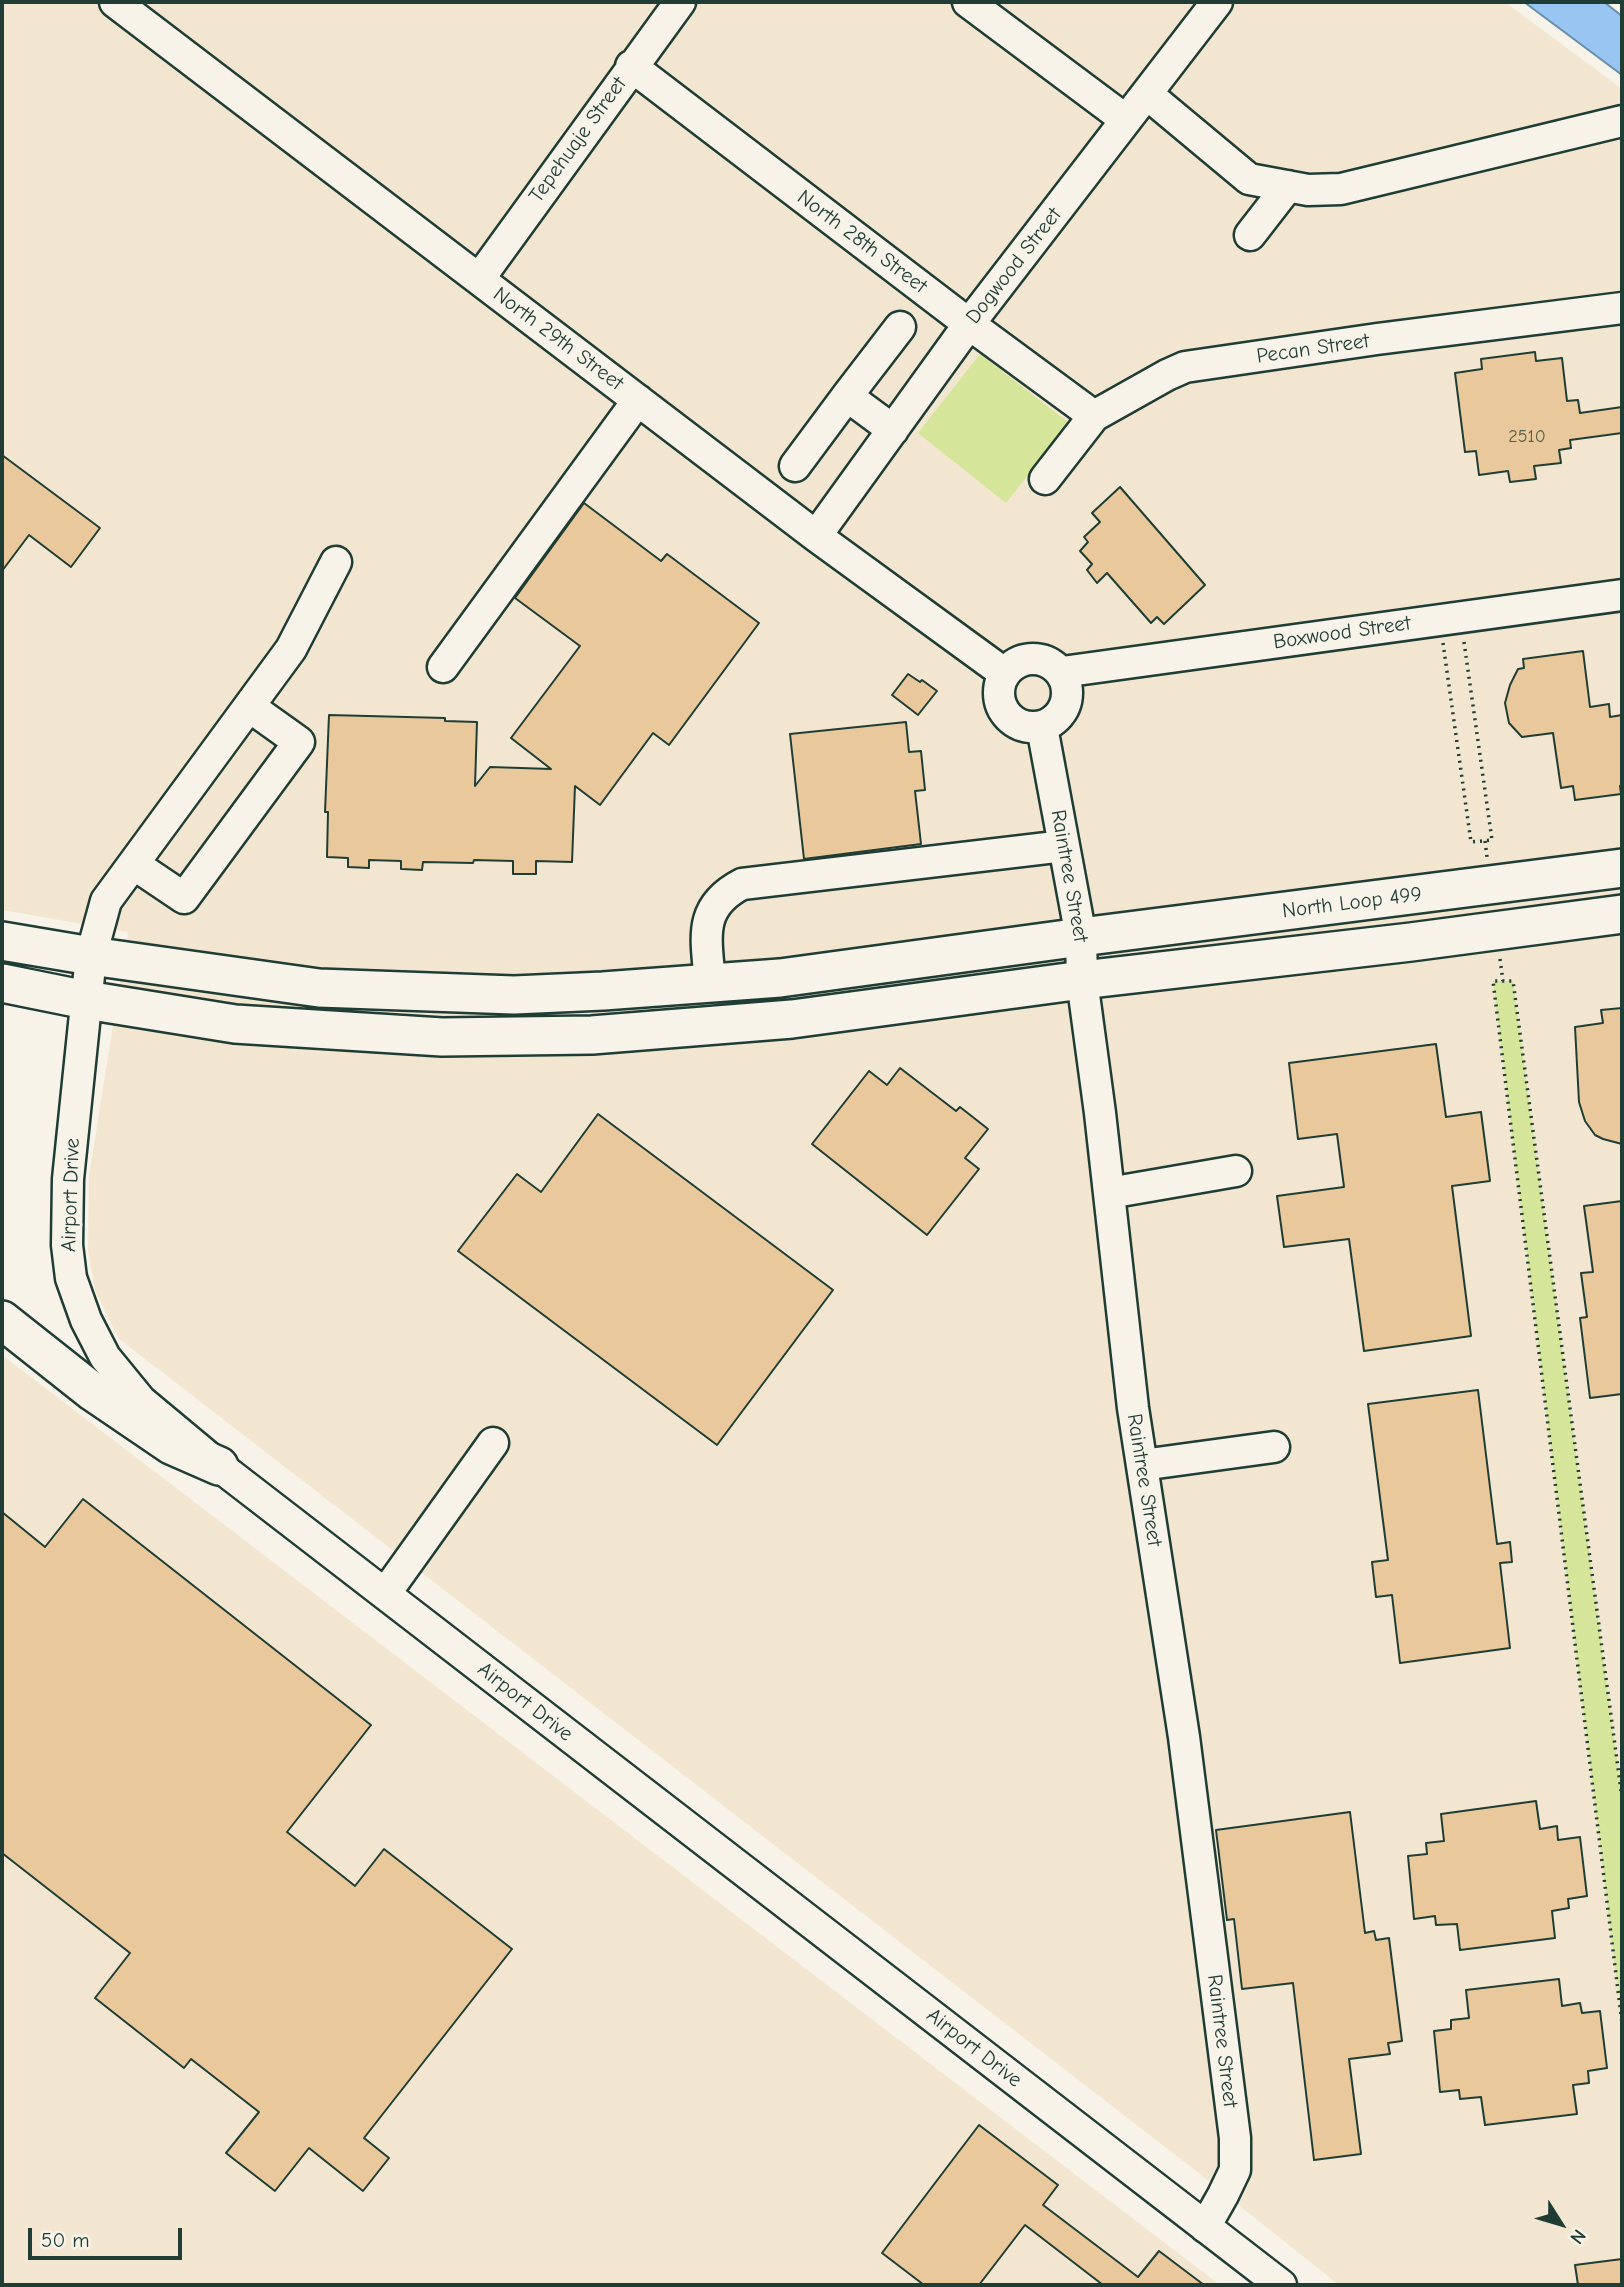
<!DOCTYPE html>
<html>
<head>
<meta charset="utf-8">
<style>
	body { margin:0 }
	#map { position:relative; width:1624px; height:2287px; overflow:hidden; background:#f7f3e8; font-family:"Comic Neue",sans-serif }
	canvas { display:block }
	.frame { position:absolute; inset:0; border:4px solid #1f3d34; pointer-events:none }
	.north { position:absolute; left:1526px; top:2189px; width:70px; height:70px; -webkit-text-stroke:5px #f7f3e8; paint-order:stroke; rotate:127deg; font-size:19px; font-weight:700; line-height:28px; text-align:center; color:#1f3d34 }
	.north::after { content:''; display:block; margin:auto; width:24px; height:32px; background:#1f3d34; clip-path:polygon(50% 0,100% 100%,50% 72%,0 100%) }
	.scale { position:absolute; left:28px; top:2228px; width:154px; height:32px; box-sizing:border-box; border:4px solid #1f3d34; border-top:0; padding-left:9px; font-size:21px; line-height:24px; white-space:nowrap; color:#1f3d34; -webkit-text-stroke:5px #f7f3e8; paint-order:stroke }
</style>
</head>
<body>
<div id="map">
<canvas width="1624" height="2287"></canvas>
<div class="frame"></div>
<div class="north">N</div>
<div class="scale">50 m</div>
</div>
<script>
const context = document.querySelector('canvas').getContext('2d');
context.lineJoin = 'round';
function fill(path, color) {
  context.fillStyle = color;
  context.fill(path, 'evenodd');
}
function trace(path, color, width, dash) {
  context.strokeStyle = color;
  context.lineWidth = width;
  context.lineCap = dash ? 'butt' : 'round';
  context.setLineDash(dash || []);
  context.stroke(path);
}
function label(font, color, halo, rows, align = 'center') {
  context.font = font + ' "Comic Neue",sans-serif';
  context.lineWidth = 5;
  context.setLineDash([]);
  context.textBaseline = 'middle';
  context.strokeStyle = halo;
  context.fillStyle = color;
  for (const [text, x, y, turn = 0] of rows) {
    context.save();
    context.translate(x, y);
    context.rotate((+turn || 0) * Math.PI / 180);
    context.textAlign = isNaN(turn) ? turn : align;
    if (halo) context.strokeText(text, 0, 0);
    context.fillText(text, 0, 0);
    context.restore();
  }
}
fill(new Path2D(`
	M2 2H1505L1622 89V2285H1339L1200 2174 118 1338 95 1290 88 1250 89 1176 128 932 2 910Z
	M2 1355 1220 2285H2Z`), '#f3e6d1');
fill(new Path2D(`
	M980 354 1069 423 1006 503 918 433Z
	M1493 981H1513L1622 1798V2023Z`), '#d5e599');
const water = new Path2D(`
	M1524 2H1604L1622 16V75Z`);
fill(water, '#98c5f2');
trace(water, '#688fa6', 2);
const building = new Path2D(`
	M1535 352 1536 361 1562 358 1567 401 1578 400 1580 413 1622 407V433L1570 440 1571 448 1559 450 1561 463 1534 466 1536 479 1510 482 1508 471 1479 475 1476 451 1465 452 1455 373 1482 369 1481 359Z
	M2 455 100 528 71 567 29 535 2 571Z
	M1120 487 1205 585 1164 624 1157 617 1151 623 1107 573 1097 583 1087 570 1092 564 1080 551 1088 542 1084 537 1100 522 1092 513Z
	M584 503 661 561 667 554 759 623 669 745 653 733 600 805 575 786 572 862 536 861V874H513V861L474 860 473 863 423 862 422 870 401 869V861L369 860V868L348 867V858L327 857 328 812H325L329 715 445 718V721L477 722 475 786 490 767 551 769 511 738 580 646 515 598Z
	M1583 651 1590 707 1609 704 1610 717 1622 715V785L1620 786 1621 794 1575 800 1573 786 1561 788 1553 733 1522 737 1509 723 1505 703 1510 685 1518 669 1524 668 1523 659Z
	M908 674 920 682 922 680 937 691 918 715 892 695Z
	M906 722 909 752 921 751 925 790 915 791 921 844 804 859 790 734Z
	M1622 1008V1144L1603 1139 1595 1135 1585 1121 1579 1102 1575 1027 1603 1023 1601 1010Z
	M1436 1044 1446 1117 1481 1112 1490 1181 1452 1186 1471 1336 1364 1351 1349 1239 1284 1247 1277 1196 1344 1187 1337 1134 1298 1139 1289 1063Z
	M900 1068 956 1111 960 1107 988 1129 965 1158 979 1169 927 1235 812 1144 869 1071 887 1085Z
	M598 1114 833 1290 717 1445 458 1251 517 1174 541 1192Z
	M1622 1201V1394L1590 1398 1580 1318 1587 1317 1581 1273 1593 1272 1584 1206Z
	M1478 1390 1497 1544 1510 1542 1512 1562 1500 1563 1510 1648 1400 1663 1392 1595 1376 1597 1372 1562 1388 1560 1368 1404Z
	M83 1499 371 1725 287 1832 355 1886 384 1849 512 1949 364 2138 389 2158 363 2191 309 2148 275 2191 226 2153 259 2112 191 2059 184 2068 95 1998 130 1953 2 1853V1512L45 1547Z
	M1536 1801 1540 1829 1557 1826 1558 1840 1580 1837 1587 1896 1568 1899 1569 1908 1552 1911 1555 1938 1460 1950 1457 1924 1436 1925 1435 1916 1414 1919 1408 1856 1427 1854 1426 1843 1444 1841 1441 1814Z
	M1350 1812 1365 1933 1374 1931 1376 1940 1389 1938 1402 2041 1388 2043 1390 2054 1349 2059 1361 2154 1314 2160 1293 1983 1242 1989 1234 1919 1227 1920 1216 1830Z
	M1559 1979 1562 2006 1580 2003 1582 2013 1600 2011 1607 2068 1588 2071 1589 2083 1573 2085 1577 2114 1485 2125 1481 2097 1460 2099 1459 2090 1440 2092 1434 2031 1451 2029V2020L1469 2018 1466 1990Z
	M979 2125 1058 2185 1043 2205 1138 2277 1159 2251 1204 2285H1103L1025 2225 979 2285H924L882 2253Z
	M1622 2259V2285H1578L1575 2265Z`);
fill(building, '#e9c99b');
trace(building, '#1f3d34', 2);
const minor = new Path2D(`
	M115 2 816 536 1004 673
	M968 2 1126 120
	M631 66 969 324 1094 416
	M1147 94 1249 179 1308 190 1341 189 1622 121
	M1250 235 1288 186
	M479 279 680 2
	M893 430 847 396 900 327
	M795 466 847 396
	M1045 479 1094 416 1167 375 1185 367 1377 339 1622 308
	M816 536 969 324 1217 2
	M336 562 291 649 106 901 91 956 68 1179 67 1245 71 1278 86 1320 105 1357 141 1401 219 1466 1281 2285
	M999 693a34 34 0 1 1 68 0a34 34 0 1 1-68 0Z
	M443 667 638 400
	M1062 672 1622 595
	M1042 727 1081 937 1082 980 1100 1113 1133 1408 1184 1737 1235 2138V2170L1223 2195 1205 2227
	M135 865 184 898 299 742 250 707
	M710 984C707 940 696 908 742 884L1064 846
	M1109 1193 1236 1171
	M1142 1465 1274 1447
	M385 1594 493 1443`);
const major = new Path2D(`
	M2 941 91 956 319 988 514 995 603 991 780 978 1081 937 1622 868
	M2 983 86 1000 235 1024 442 1037 592 1035 792 1019 1082 980 1411 942 1622 914
	M2 1320 93 1392 171 1445 219 1466`);
trace(minor, '#1f3d34', 35);
trace(major, '#1f3d34', 42);
trace(new Path2D(`
	M1443 643 1471 842 1492 840 1464 642
	M1485 841 1487 857
	M1500 959 1503 981
	M1622 1798 1513 981H1493L1622 2023`), '#1f3d34', 3.5, [2, 5]);
trace(minor, '#f7f3e8', 30);
trace(major, '#f7f3e8', 37);
label('18px', '#52604e', null, [
	["2510",1527,437]
]);
label('21px', '#1f3d34', '#f7f3e8', [
	["Tepehuaje Street",578,140,-54],
	["North 28th Street",862,242,37],
	["Dogwood Street",1014,266,-52],
	["North 29th Street",558,339,37],
	["Pecan Street",1313,349,-8],
	["Boxwood Street",1342,633,-8],
	["Raintree Street",1069,876,80],
	["North Loop 499",1352,903,-7],
	["Airport Drive",71,1195,-88],
	["Raintree Street",1144,1480,81],
	["Airport Drive",525,1702,38],
	["Raintree Street",1222,2041,83],
	["Airport Drive",974,2048,38]
]);
</script>
</body>
</html>
